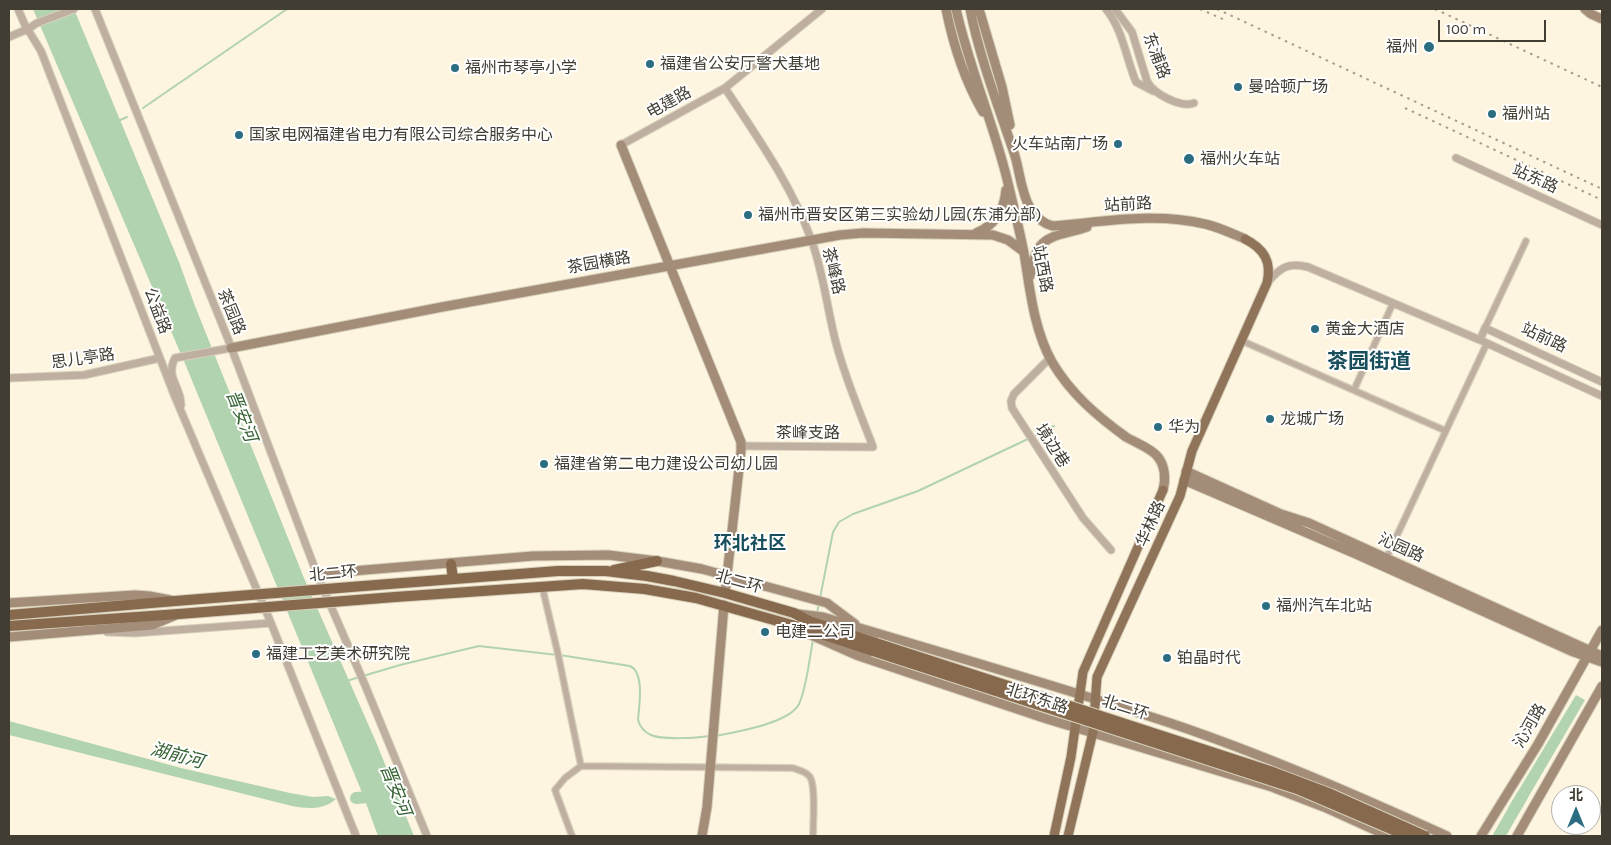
<!DOCTYPE html>
<html>
<head>
<meta charset="utf-8">
<style>
	body { margin:0 }
	#map { position:relative; width:1611px; height:845px; overflow:hidden; background:#fdf5df; font-family:Karla,"Noto Sans SC",sans-serif }
	canvas { display:block }
	.frame { position:absolute; inset:0; border:10px solid #413d32; pointer-events:none }
	.north { position:absolute; left:1551px; top:785px; width:50px; height:50px; box-sizing:border-box; background:#fff; border:1px solid #b3b1ad; border-radius:50%; rotate:0deg; font-size:14px; font-weight:700; line-height:20px; text-align:center; color:#413d32 }
	.north::after { content:''; display:block; margin:auto; width:18px; height:22px; background:#2c6d81; clip-path:polygon(50% 0,100% 100%,50% 72%,0 100%) }
	.scale { position:absolute; left:1438px; top:20px; width:108px; height:22px; box-sizing:border-box; border:2px solid #413d32; border-top:0; padding-left:6px; font-size:15px; line-height:18px; white-space:nowrap; color:#413d32; -webkit-text-stroke:4px #fff; paint-order:stroke }
</style>
</head>
<body>
<div id="map">
<canvas width="1611" height="845"></canvas>
<div class="frame"></div>
<div class="north">北</div>
<div class="scale">100 m</div>
</div>
<script>
const context = document.querySelector('canvas').getContext('2d');
context.lineJoin = 'round';
function fill(path, color) {
  context.fillStyle = color;
  context.fill(path, 'evenodd');
}
function trace(path, color, width, dash) {
  context.strokeStyle = color;
  context.lineWidth = width;
  context.lineCap = dash ? 'butt' : 'round';
  context.setLineDash(dash || []);
  context.stroke(path);
}
function label(font, color, halo, rows, align = 'center') {
  context.font = font + ' Karla,"Noto Sans SC",sans-serif';
  context.lineWidth = 4;
  context.setLineDash([]);
  context.textBaseline = 'middle';
  context.strokeStyle = halo;
  context.fillStyle = color;
  for (const [text, x, y, turn = 0] of rows) {
    context.save();
    context.translate(x, y);
    context.rotate((+turn || 0) * Math.PI / 180);
    context.textAlign = isNaN(turn) ? turn : align;
    if (halo) context.strokeText(text, 0, 0);
    context.fillText(text, 0, 0);
    context.restore();
  }
}
fill(new Path2D(`
	M33 9H74L179 262 195 306 304 578 376 742 414 836H378L363 795 186 366Z
	M1576 695 1585 700 1519 813 1508 808Z
	M9 721 181 768 290 793 313 797 328 796 336 799C324 810 308 809 292 806L9 735Z`), '#b2d3af');
trace(new Path2D(`
	M143 108 287 9
	M118 121 127 117
	M1034 436 1054 426
	M820 598 833 532 839 522 853 514 918 491 1030 438
	M817 613 819 603
	M363 676 400 665 479 646 566 656 630 666C645 673 639 706 638 720 640 727 644 732 651 735 662 740 697 738 710 736
	M347 681 359 677
	M715 736C736 732 790 723 799 704 806 690 810 656 813 640`), '#b2d3af', 2);
trace(new Path2D(`
	M356 798 379 796
	M1499 836 1522 796`), '#b2d3af', 12);
const minor = new Path2D(`
	M1485 328 1526 241
	M1240 340 1446 431
	M1354 390 1393 303
	M1385 561 1487 343
	M542 586 558 654 581 766
	M572 836 555 790 565 778 581 766 793 768C798 770 806 771 810 777 816 786 813 824 813 836`);
const tertiary = new Path2D(`
	M18 9 25 25 41 51 175 397 271 623 356 836
	M95 9 228 339 317 574 365 685 427 836
	M1106 9C1123 30 1126 58 1136 82L1153 91
	M1115 9 1132 32 1147 81C1153 94 1181 108 1194 103
	M9 37 28 29 37 23 74 9
	M725 88C757 137 791 184 811 239 823 271 827 307 835 339 844 376 860 412 873 447L741 446
	M621 145 725 88 822 9
	M1456 158 1602 225
	M1267 283C1280 268 1287 262 1308 267L1480 340 1602 396
	M1480 340 1485 328 1602 382
	M1050 358 1014 394 1011 401 1012 408 1083 518 1111 550
	M9 378 84 375 160 358
	M181 405C181 386 165 378 175 358L231 348
	M107 632 135 633 271 623`);
const secondary = new Path2D(`
	M946 9C953 44 965 81 983 112
	M956 9C969 67 993 122 1007 179 1013 204 1019 228 1024 253 1030 290 1034 330 1052 362 1071 394 1097 416 1126 437 1136 443 1151 448 1158 457 1165 466 1166 479 1163 490
	M970 9C980 59 999 108 1015 156 1020 173 1021 192 1030 208 1036 217 1043 224 1053 226 1103 222 1155 212 1205 224 1218 227 1231 233 1245 239
	M979 9 1002 87 1010 125
	M1585 9 1591 14 1602 19
	M621 145 741 442V451L725 593
	M976 233C996 225 1004 210 1006 190
	M1030 276C1037 232 1051 239 1087 227
	M231 348 442 307 840 235 863 233 993 235 1008 240 1023 251
	M1186 471 1281 514 1309 523 1602 656
	M1184 480 1356 554 1571 651 1602 662
	M317 574 533 556 608 555 657 561 702 569 827 603 855 624
	M9 603 135 595 149 596 170 600
	M798 614 823 617C939 652 1055 685 1170 723 1265 755 1356 795 1447 836
	M804 632 856 655 1047 719 1272 787 1324 807 1388 836
	M9 637 152 625 176 615
	M702 836 707 807 724 605
	M1481 836 1538 744 1602 630
	M1517 836 1602 686`);
const primary = new Path2D(`
	M1054 836 1071 757 1083 672 1163 490
	M1068 836 1093 732 1097 677 1180 496 1192 451 1267 283C1272 261 1264 249 1245 239`);
const trunk = new Path2D(`
	M451 564 453 579
	M614 570 657 561
	M389 584 558 571H606L647 576 674 581 725 593 794 613 809 621 876 643
	M395 597 583 584 645 589 696 598 806 629 873 651
	M9 615 175 601
	M9 626 179 614`);
trace(minor, '#d7d0bc', 8);
trace(tertiary, '#d7d0bc', 9);
trace(secondary, '#d7d0bc', 11);
trace(primary, '#d7d0bc', 11);
trace(trunk, '#d7d0bc', 12);
trace(minor, '#bfafa1', 5.5);
trace(tertiary, '#bfafa1', 7);
trace(secondary, '#a38d78', 9);
trace(primary, '#90745a', 9);
trace(trunk, '#876a4e', 10);
trace(new Path2D(`
	M1200 9 1225 20
	M1217 9 1602 189
	M1435 9 1602 87
	M1405 108 1602 200`), '#a59e8e', 2, [2.5, 5]);
const trunkBridge = new Path2D(`
	M175 601 389 584
	M179 614 395 597
	M876 643 1270 771 1331 794 1425 836
	M873 651 1297 789 1407 836`);
trace(trunkBridge, '#d7d0bc', 12, []);
trace(trunkBridge, '#876a4e', 10);
for (const [x, y, r, color] of [
	[1429,47,6,"#2c6d81"],
	[650,64,5,"#2c6d81"],
	[455,68,5,"#2c6d81"],
	[1238,87,5,"#2c6d81"],
	[1492,114,5,"#2c6d81"],
	[239,135,5,"#2c6d81"],
	[1118,144,5,"#2c6d81"],
	[1189,159,6,"#2c6d81"],
	[748,215,5,"#2c6d81"],
	[1315,329,5,"#2c6d81"],
	[1270,419,5,"#2c6d81"],
	[1158,427,5,"#2c6d81"],
	[544,464,5,"#2c6d81"],
	[1266,606,5,"#2c6d81"],
	[765,632,5,"#2c6d81"],
	[256,654,5,"#2c6d81"],
	[1167,658,5,"#2c6d81"]
]) {
  const dot = new Path2D();
  dot.arc(x, y, r, 0, 2 * Math.PI);
  context.fillStyle = color;
  context.fill(dot);
  trace(dot, '#fff', 2);
}
label('16px', '#413d32', '#fff', [
	["福州",1418,47,"right"],
	["福建省公安厅警犬基地",660,64],
	["福州市琴亭小学",465,68],
	["曼哈顿广场",1248,87],
	["福州站",1502,114],
	["国家电网福建省电力有限公司综合服务中心",249,135],
	["火车站南广场",1108,144,"right"],
	["福州火车站",1200,159],
	["福州市晋安区第三实验幼儿园(东浦分部)",758,215],
	["黄金大酒店",1325,329],
	["龙城广场",1280,419],
	["华为",1168,427],
	["福建省第二电力建设公司幼儿园",554,464],
	["福州汽车北站",1276,606],
	["电建二公司",775,632],
	["福建工艺美术研究院",266,654],
	["铂晶时代",1177,658]
], 'left');
label('16px', '#413d32', '#fff', [
	["东浦路",1156,56,69],
	["电建路",669,103,-29],
	["站东路",1535,179,24],
	["站前路",1128,205,-3],
	["茶园横路",599,263,-10],
	["站西路",1042,269,79],
	["茶峰路",833,271,76],
	["公益路",157,311,69],
	["茶园路",231,312,68],
	["站前路",1544,338,25],
	["思儿亭路",83,359,-8],
	["茶峰支路",808,433],
	["境边巷",1052,446,57],
	["华林路",1151,524,-66],
	["沁园路",1401,548,24],
	["北二环",333,574,-5],
	["北二环",739,582,16],
	["北环东路",1037,699,18],
	["北二环",1125,708,18],
	["沁河路",1530,726,-60]
]);
label('italic 18px', '#356232', '#fff', [
	["晋安河",241,416,68],
	["湖前河",177,756,15],
	["晋安河",395,790,68]
]);
label('bold 18px', '#194e5d', '#fff', [
	["环北社区",750,544]
]);
label('bold 21px', '#194e5d', '#fff', [
	["茶园街道",1369,362]
]);
</script>
</body>
</html>
